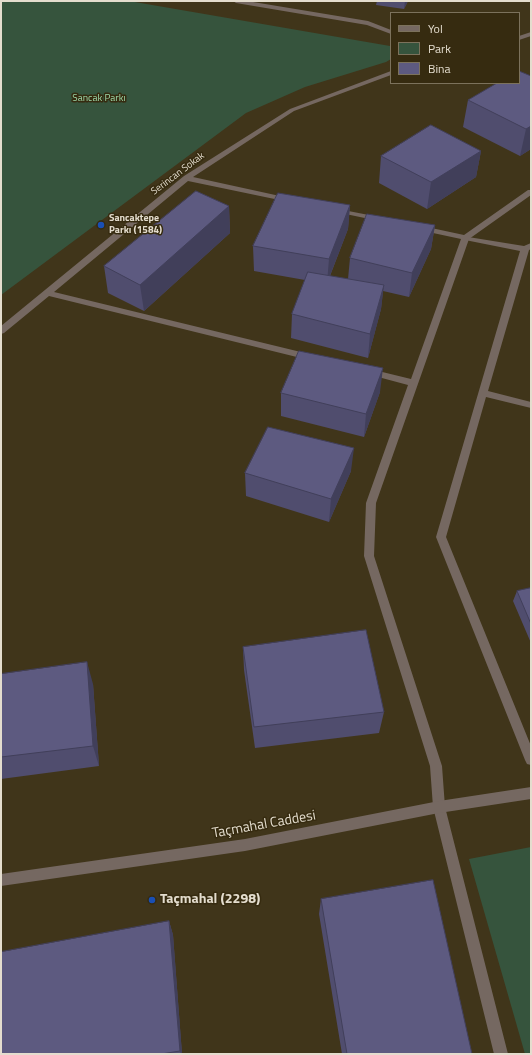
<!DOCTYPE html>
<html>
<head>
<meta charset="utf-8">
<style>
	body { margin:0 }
	#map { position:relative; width:532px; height:1055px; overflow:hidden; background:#40351a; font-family:"Titillium Web",sans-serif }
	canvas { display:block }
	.frame { position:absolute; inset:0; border:2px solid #e4ddce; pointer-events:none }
	.legend { position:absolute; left:390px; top:12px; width:130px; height:72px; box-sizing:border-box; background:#362b10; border:1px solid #7c725c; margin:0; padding:5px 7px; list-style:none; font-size:12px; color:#e4ddce }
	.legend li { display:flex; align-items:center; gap:8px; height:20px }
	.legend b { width:20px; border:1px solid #7c725c }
</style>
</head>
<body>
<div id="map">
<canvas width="532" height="1055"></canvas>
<div class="frame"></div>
<ul class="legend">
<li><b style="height:5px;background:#756861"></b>Yol</li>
<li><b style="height:11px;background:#36543d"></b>Park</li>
<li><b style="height:11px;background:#5d5a80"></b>Bina</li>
</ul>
</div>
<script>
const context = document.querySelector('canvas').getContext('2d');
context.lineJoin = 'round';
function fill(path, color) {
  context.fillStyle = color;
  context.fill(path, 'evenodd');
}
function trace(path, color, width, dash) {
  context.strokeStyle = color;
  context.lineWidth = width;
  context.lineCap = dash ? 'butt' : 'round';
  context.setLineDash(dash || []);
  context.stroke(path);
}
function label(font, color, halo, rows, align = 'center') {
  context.font = font + ' "Titillium Web",sans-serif';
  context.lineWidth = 3;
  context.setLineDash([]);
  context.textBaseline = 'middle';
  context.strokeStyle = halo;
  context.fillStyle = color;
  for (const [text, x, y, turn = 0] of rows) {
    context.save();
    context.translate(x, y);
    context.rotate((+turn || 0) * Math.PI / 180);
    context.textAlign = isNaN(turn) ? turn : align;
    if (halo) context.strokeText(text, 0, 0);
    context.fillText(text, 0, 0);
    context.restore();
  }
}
fill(new Path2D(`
	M1 1H129L390 46 391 59 386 62 305 87 246 113 1 295Z
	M531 847V1054H525L469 859Z`), '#36543d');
fill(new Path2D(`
	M462 236 524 246 531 243V249L529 250 488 391 531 402V408L486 397 446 537 531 746V765L527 764 525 760 436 537 520 251 465 240 461 238Z`), '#756861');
fill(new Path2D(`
	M391 71V75L294 111 193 177 289 198 293 200 292 202H289L188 181 54 292 309 354 313 357 312 359 309 360 49 296 4 333 1 334V326L184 176 290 109Z
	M528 190H531V195L469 239 376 503 374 556 442 766 445 807 508 1054H494L433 807 430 766 364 556 366 503 408 385 367 374 366 372 370 369 411 379 461 239 419 230V226H422L464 235Z
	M333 208 379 217 383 219 379 221 336 212H333Z`), '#756861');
fill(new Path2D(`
	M233 1H247L368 21 391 30V34L367 25 236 3Z
	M531 32V36L519 40V36Z
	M531 787V799L439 813 245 851 1 886V874L245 839 439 801Z`), '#756861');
fill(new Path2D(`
	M377 1H408L404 9 376 5Z
	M531 76V149L520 156 463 127 468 100Z
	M481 151 476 177 427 209 379 183 381 156Z
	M350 205 348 229 330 276 348 279 350 258 435 225 431 249 409 297 383 291 381 309 368 358 291 338 292 314 305 280 254 271 253 246Z
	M229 206 230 233 144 311 108 293 104 266Z
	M380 392 364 437 281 416V393Z
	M351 471 329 522 246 496 245 473Z
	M531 588V643L513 601 517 591Z
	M243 647 384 712 379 733 255 748 244 670Z
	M1 674 93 684 99 766 1 779Z
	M321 899 472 1054H342L319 914Z
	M169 921 173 935 182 1054H1Z`), '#504d6e');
fill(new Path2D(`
	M405 1H408L404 9Z
	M531 126V149L520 156 526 129Z
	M481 151 476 177 427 209 431 182Z
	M350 205 348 229 327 283 329 259Z
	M229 206 230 233 144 311 140 285Z
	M435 225 431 249 409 297 412 273Z
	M384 285 381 309 368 358 370 334Z
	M383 368 380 392 364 437 366 414Z
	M354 448 351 471 329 522 331 499Z
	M87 662 93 684 99 766 93 746Z
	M169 921 173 935 182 1054H181L180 1051Z`), '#413f5a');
const building = new Path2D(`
	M519 71 531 76V126L526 129 468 100 497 83H519Z
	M431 125 481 151 431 182 381 156Z
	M196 191 229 206 140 285 104 266Z
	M278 193 350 205 329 259 253 246Z
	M367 214 435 225 412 273 350 258Z
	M308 272 384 285 370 334 292 314Z
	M299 351 383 368 366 414 281 393Z
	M268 427 354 448 331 499 245 473Z
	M531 588V624L517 591Z
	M366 630 384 712 254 727 243 647Z
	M87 662 93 746 1 757V674Z
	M433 880 472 1054H347L321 899Z
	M169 921 180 1051 161 1054H1V952Z`);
fill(building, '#5d5a80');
trace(building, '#413f5a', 1);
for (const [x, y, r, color] of [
	[101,225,4,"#1a4fb4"],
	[152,900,4,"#1a4fb4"]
]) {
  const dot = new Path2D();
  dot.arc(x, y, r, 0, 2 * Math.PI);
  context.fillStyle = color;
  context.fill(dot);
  trace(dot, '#362b10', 1.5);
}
label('10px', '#9fdcad', '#362b10', [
	["Sancak Parkı",99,99]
]);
label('10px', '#e4ddce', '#362b10', [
	["Serincan Sokak",178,174,-37]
]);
label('bold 10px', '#e4ddce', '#362b10', [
	["Sancaktepe",109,219],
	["Parkı (1584)",109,231]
], 'left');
label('14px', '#e4ddce', '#362b10', [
	["Taçmahal Caddesi",264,825,-10]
]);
label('bold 14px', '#e4ddce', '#362b10', [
	["Taçmahal (2298)",160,900]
], 'left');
</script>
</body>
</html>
